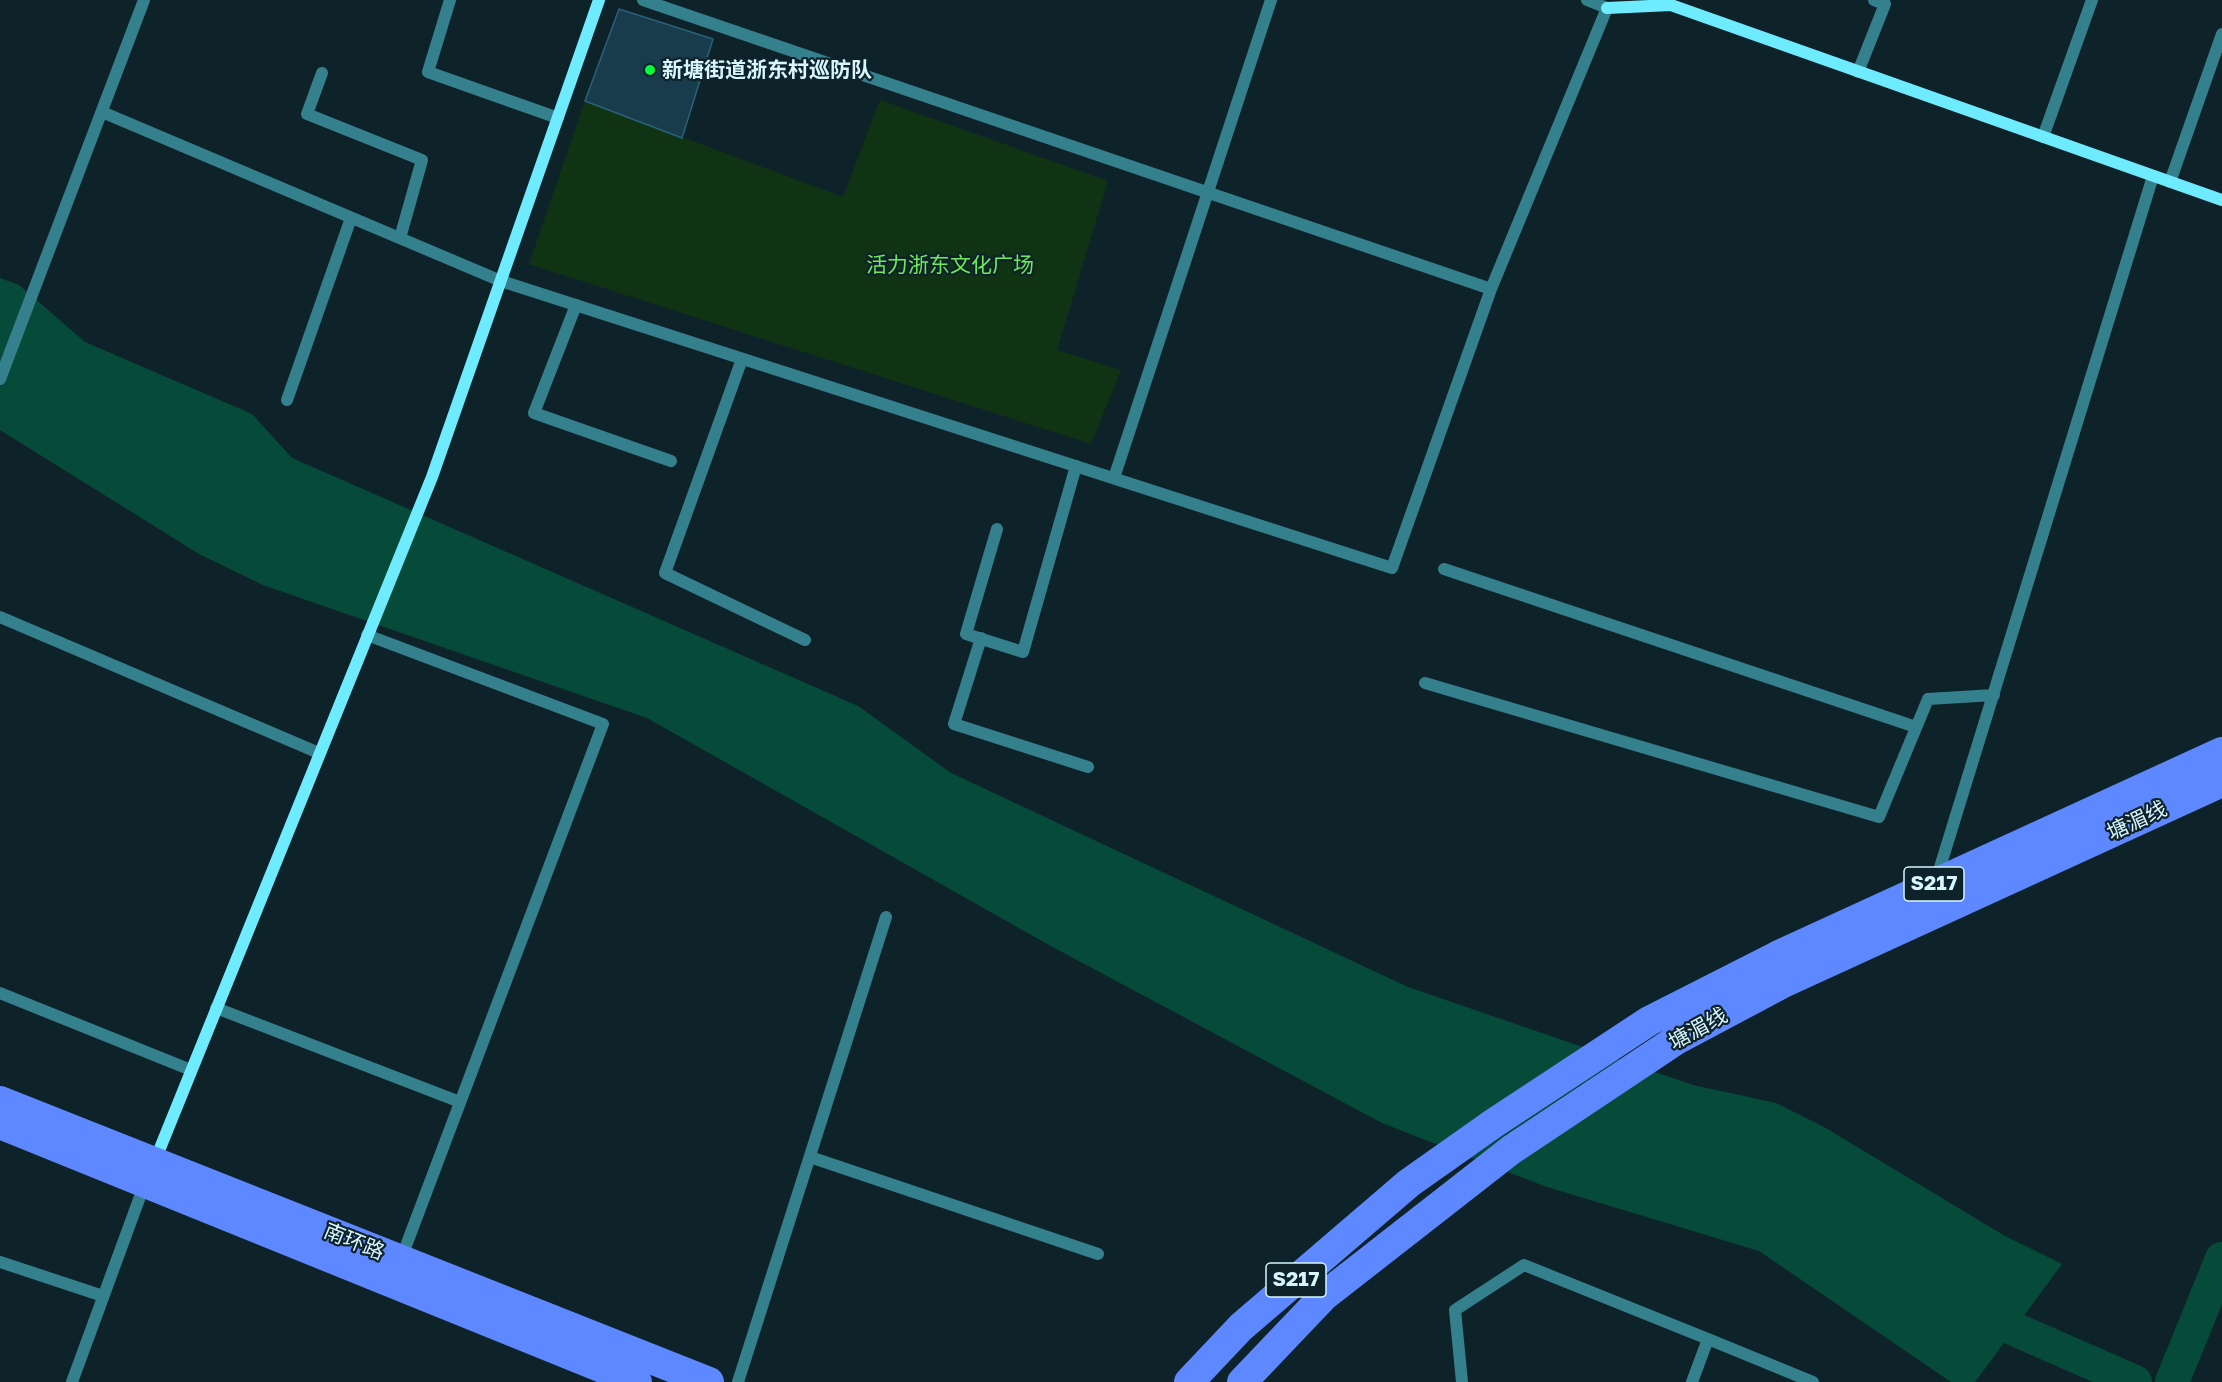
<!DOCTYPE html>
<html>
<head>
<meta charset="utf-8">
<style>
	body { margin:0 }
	canvas { display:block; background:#0e222a }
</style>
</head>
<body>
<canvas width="2222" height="1382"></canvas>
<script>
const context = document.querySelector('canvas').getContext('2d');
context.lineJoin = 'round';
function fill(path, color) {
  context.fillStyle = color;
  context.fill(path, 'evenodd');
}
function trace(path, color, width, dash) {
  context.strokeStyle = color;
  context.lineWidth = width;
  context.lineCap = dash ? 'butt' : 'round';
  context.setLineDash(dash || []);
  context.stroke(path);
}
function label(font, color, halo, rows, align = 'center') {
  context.font = font + ' "Golos Text","Noto Sans SC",sans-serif';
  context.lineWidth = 4.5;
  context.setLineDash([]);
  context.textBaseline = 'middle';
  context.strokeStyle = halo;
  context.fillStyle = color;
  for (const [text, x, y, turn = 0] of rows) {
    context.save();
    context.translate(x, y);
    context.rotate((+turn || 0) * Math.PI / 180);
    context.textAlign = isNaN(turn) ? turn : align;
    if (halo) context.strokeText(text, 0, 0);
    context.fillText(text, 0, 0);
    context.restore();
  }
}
fill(new Path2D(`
	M880 100 1108 181 1057 350 1121 370 1091 444 529 264 585 101 843 197Z`), '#103413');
fill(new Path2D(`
	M0 278 19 285 85 342 252 414 292 458 858 706 951 773 1408 987 1693 1085 1776 1103 1824 1127 2005 1236 2062 1264 1975 1382H1951L1759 1251 1544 1186 1382 1123 1049 945 647 718 263 585 199 554 0 430Z`), '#064b39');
trace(new Path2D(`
	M2014 1329 2135 1382
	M2172 1382 2222 1259`), '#064b39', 34);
const building = new Path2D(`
	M619 9 713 39 682 138 585 101Z`);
fill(building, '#183c4c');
trace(building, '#28617a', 1.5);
trace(new Path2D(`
	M450 0 428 72 558 118
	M1858 72 1885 4 1874 0
	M322 73 307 114 422 160 400 238
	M102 112 501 281
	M2043 137 2092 0
	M2170 182 2222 34
	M576 305 534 413 671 461
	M742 359 665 573 805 640
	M287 400 351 218
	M997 529 966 634 1023 652 1076 466
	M1444 569 1916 727
	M0 617 319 753
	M367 635 603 724 401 1259
	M981 638 954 724 1088 767
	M1425 683 1879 817 1928 699 1994 695
	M1937 877 2153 176
	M0 993 191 1070
	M216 1008 460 1102
	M810 1157 1098 1254
	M0 1262 103 1296
	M1708 1339 1813 1382
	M738 1382 886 917
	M1462 1382 1455 1310 1524 1265 1708 1339 1692 1382`), '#35808d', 12);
trace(new Path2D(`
	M501 281 1392 568 1491 289 643 0
	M1491 289 1607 8 1587 0
	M0 379 144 0
	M1114 478 1271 0
	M72 1382 145 1183`), '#35808d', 12);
trace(new Path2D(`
	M1607 8 1671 5 2222 200
	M154 1163 432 477 599 0`), '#6eebff', 12);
trace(new Path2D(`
	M0 1101 709 1382
	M0 1124 637 1382
	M1189 1382 1241 1327 1409 1183 1494 1123 1649 1021 1777 956 2222 752
	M1242 1382 1324 1296 1511 1150 1676 1040 1785 982 2222 782`), '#5e88ff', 30);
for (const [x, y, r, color] of [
	[650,70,6,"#03ff38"]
]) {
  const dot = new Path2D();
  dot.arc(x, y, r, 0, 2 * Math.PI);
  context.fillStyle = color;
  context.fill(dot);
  trace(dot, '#0e222a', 2);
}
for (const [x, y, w] of [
	[1934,884,60],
	[1296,1280,60]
]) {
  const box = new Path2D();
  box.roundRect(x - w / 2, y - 17, w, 34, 4.5);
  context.fillStyle = '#0e222a';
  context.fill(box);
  trace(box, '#d7f6ff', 1.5);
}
label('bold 20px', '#d7f6ff', null, [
	["S217",1934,884],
	["S217",1296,1280]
]);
label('bold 21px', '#d7f6ff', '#0e222a', [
	["新塘街道浙东村巡防队",662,70]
], 'left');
label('21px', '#6cea58', '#0e222a', [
	["活力浙东文化广场",950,265]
]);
label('21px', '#d7f6ff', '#0e222a', [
	["塘湄线",2137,821,-25],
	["塘湄线",1698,1029,-29],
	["南环路",354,1242,22]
]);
</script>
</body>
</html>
